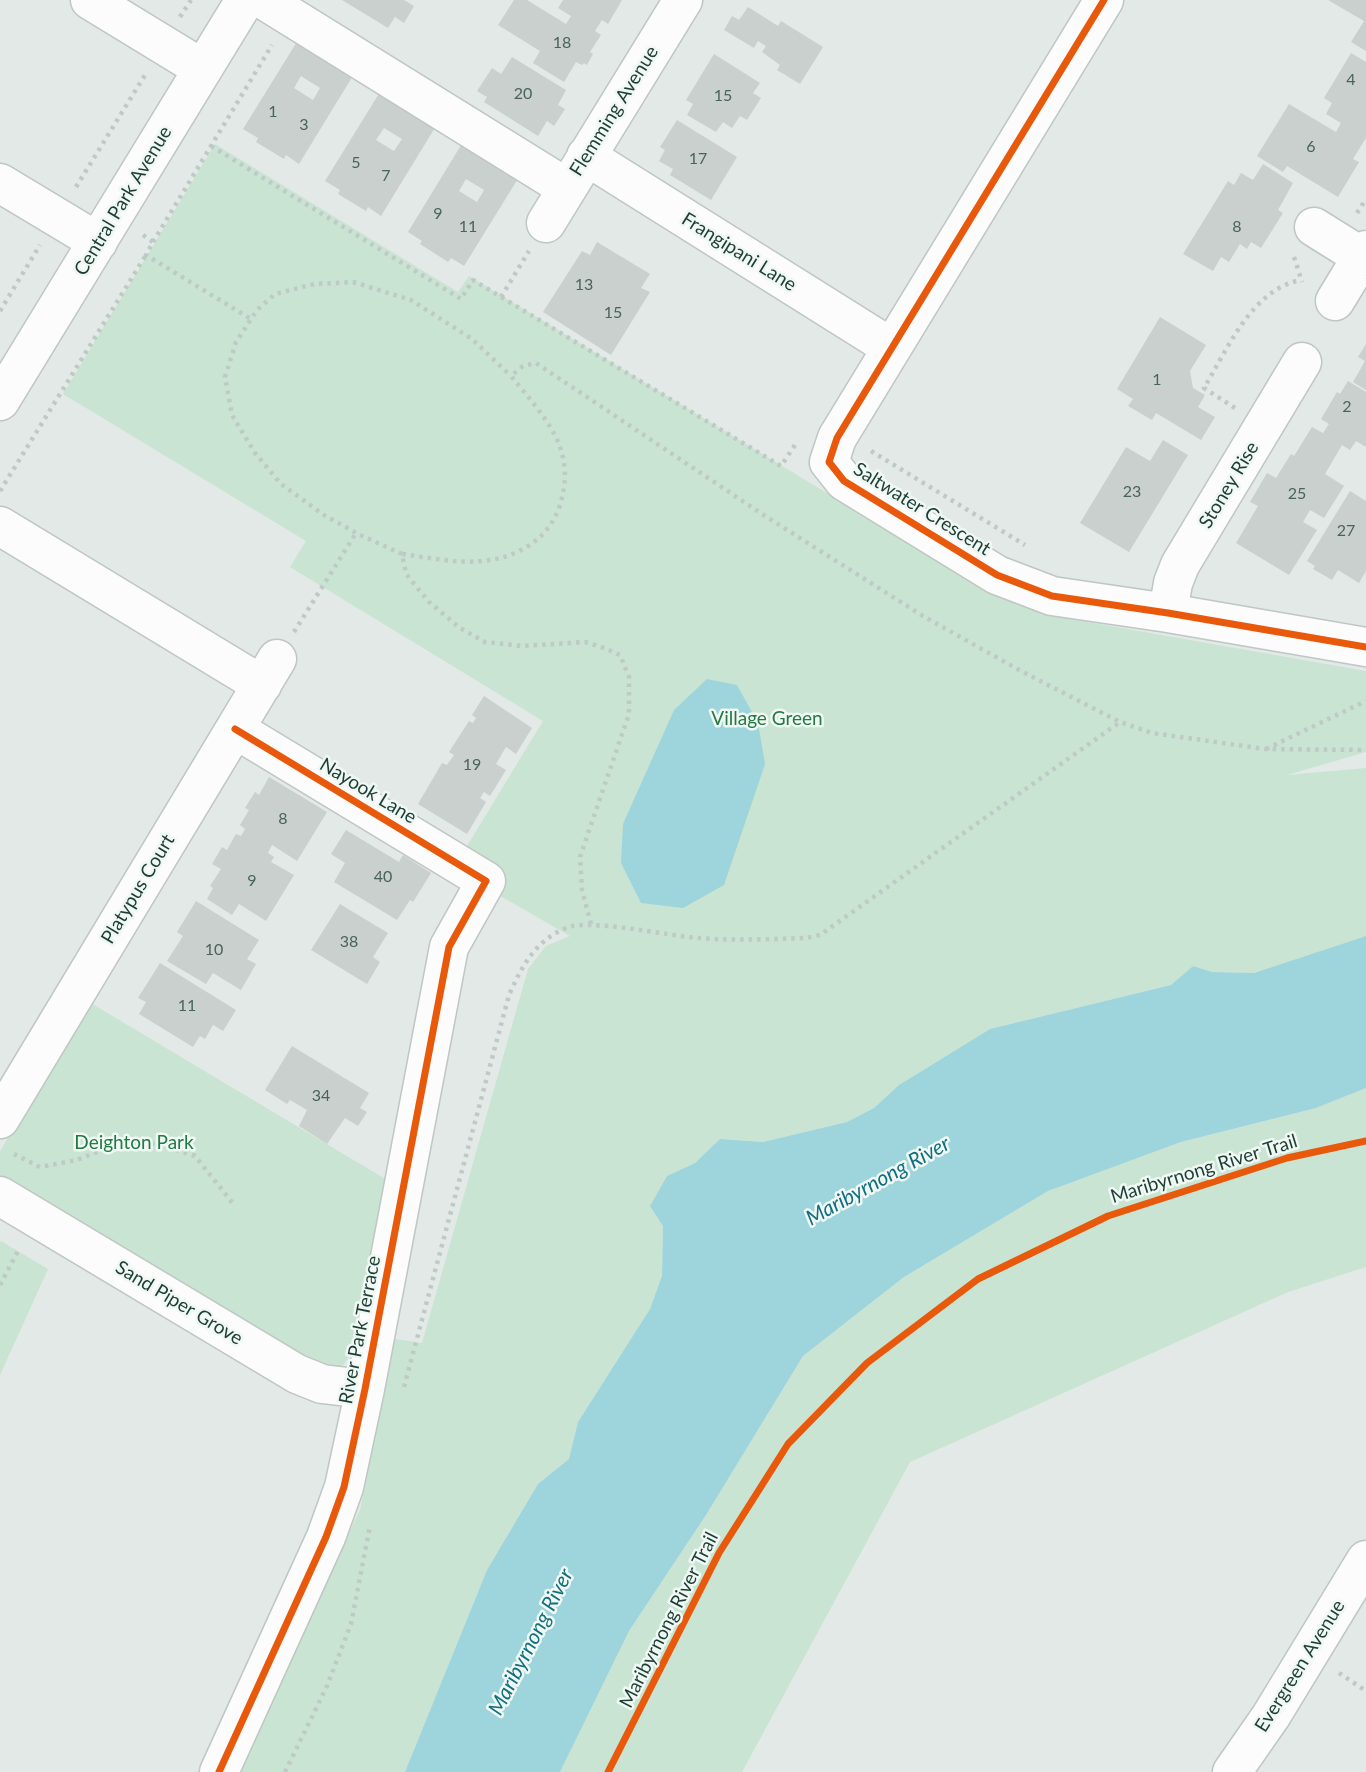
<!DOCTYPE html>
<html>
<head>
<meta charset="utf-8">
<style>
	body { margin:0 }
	canvas { display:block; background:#e2e9e6 }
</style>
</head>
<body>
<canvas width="1366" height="1772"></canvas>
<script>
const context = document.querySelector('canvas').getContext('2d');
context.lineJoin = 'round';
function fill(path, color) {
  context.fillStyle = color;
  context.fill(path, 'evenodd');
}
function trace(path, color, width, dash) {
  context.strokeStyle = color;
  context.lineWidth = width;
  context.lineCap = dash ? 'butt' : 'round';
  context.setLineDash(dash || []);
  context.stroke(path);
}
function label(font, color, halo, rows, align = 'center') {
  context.font = font + ' Lato,sans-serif';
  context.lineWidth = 5;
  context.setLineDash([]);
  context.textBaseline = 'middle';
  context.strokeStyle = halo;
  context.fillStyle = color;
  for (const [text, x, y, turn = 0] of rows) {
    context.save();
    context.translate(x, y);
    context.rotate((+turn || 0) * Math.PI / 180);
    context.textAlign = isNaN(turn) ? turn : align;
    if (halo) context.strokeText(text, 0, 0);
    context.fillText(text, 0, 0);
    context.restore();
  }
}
fill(new Path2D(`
	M215 144 458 292 469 276 990 592 1042 614 1366 671V752L1287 775 1366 768V936L1254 973 1212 972 1193 966 1171 985 990 1029 899 1085 874 1108 847 1122 763 1142 720 1139 695 1163 667 1176 650 1206 663 1225 662 1276 650 1309 578 1422 569 1459 538 1484 487 1570 405 1772H237L360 1510 395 1339 422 1343 528 969 546 946 570 936 497 894 507 877 464 851 543 721 290 567 306 541 63 394Z
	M89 1002 387 1180 358 1343 342 1367 311 1361 0 1179V1151Z
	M1366 1088V1267L1288 1292 910 1462 742 1772H560L629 1631 706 1515 803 1356 904 1277 1048 1191 1181 1142 1316 1108Z
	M1 1241 48 1269 0 1375V1243Z`), '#c9e4d2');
fill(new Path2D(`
	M707 679 737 685 758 723 765 764 724 885 683 908 641 903 621 863 623 824 674 710Z
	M1366 936V1088L1316 1108 1181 1142 1048 1191 904 1277 803 1356 706 1515 629 1631 560 1772H405L487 1570 538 1484 569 1459 578 1422 650 1309 662 1276 663 1226 650 1206 667 1176 695 1163 720 1139 763 1142 847 1122 874 1108 899 1085 990 1029 1171 985 1193 966 1212 972 1254 973Z`), '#9ed4dc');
fill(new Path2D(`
	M342 0H404L414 6 404 23 395 17 388 28Z
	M514 0H527L566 24 571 16 558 8 563 0H622L608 24 602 20 595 31 601 35 590 52 593 54 587 65 584 63 582 65 576 62 564 82 533 63 540 51 498 25Z
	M1328 0H1366V51L1351 42 1364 21Z
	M748 7 778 26 781 21 823 47 800 84 777 70 780 65 762 52 766 46 758 41 754 48 724 30 732 16 739 20Z
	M298 40 354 74 299 164 286 155 284 159 256 142 258 138 243 129ZM301 76 320 88 313 100 294 88Z
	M1351 53 1366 62V138L1353 159 1359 162 1338 197 1287 166 1283 172 1257 156 1289 104 1336 132 1341 123 1326 114 1332 103 1324 98Z
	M714 54 760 83 753 93 761 98 747 120 740 116 732 128 723 122 716 132 687 115 693 104 686 100Z
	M512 57 566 90 558 105 565 109 554 126 547 121 538 136 484 102 487 97 477 91 492 68 501 74Z
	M380 92 436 126 381 216 368 207 366 211 338 194 340 190 325 181ZM384 128 402 139 394 151 376 140Z
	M677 120 737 157 711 200 670 175 673 169 659 161 665 150 660 147Z
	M463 142 519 177 464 266 451 258 448 262 420 244 422 241 408 232ZM466 179 484 190 477 202 459 191Z
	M1263 164 1293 183 1278 210 1283 213 1261 248 1251 242 1247 249 1240 244 1229 262 1221 257 1213 271 1183 254 1228 181 1234 185 1241 173 1253 180Z
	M597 242 650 274 641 288 650 292 611 355 543 312 582 251 590 255Z
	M1160 317 1206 345 1190 371 1193 388 1205 395 1198 407 1215 417 1201 440 1156 413 1152 420 1128 406 1133 399 1117 389Z
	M1366 344V390L1353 382 1365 361 1358 357Z
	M1348 381 1366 392V447L1356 441 1350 450 1342 445 1325 474 1344 486 1324 518 1310 510 1303 522 1317 530 1289 575 1236 543 1258 506 1250 502 1267 473 1276 478 1291 454 1294 456 1312 427 1323 433 1329 424 1321 419 1337 392 1340 394Z
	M1163 440 1188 455 1129 552 1080 523 1126 447 1150 461Z
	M1350 491 1366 501V571L1359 583 1338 570 1332 580 1313 569 1315 566 1307 561Z
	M484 696 532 728 516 754 506 747 496 764 506 770 490 796 484 792 480 798 486 802 467 834 418 804 442 763 447 765 454 755 449 752 469 721 473 723 476 718 472 715Z
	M269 777 327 812 297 861 272 845 268 853 274 857 271 862 294 875 266 921 239 904 232 915 207 899 213 888 210 886 221 869 212 864 222 847 227 850 236 834 241 836 245 829 240 825 249 810 245 808 255 792 259 795Z
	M346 830 399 862 403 855 431 873 413 902 410 900 397 920 334 882 345 863 331 854Z
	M196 901 259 940 247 959 256 964 241 990 213 973 206 984 167 961 183 936 177 932Z
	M340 904 388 933 373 957 380 962 367 984 311 950Z
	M160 963 236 1010 223 1031 213 1025 205 1039 200 1036 193 1047 139 1014 146 1002 138 998Z
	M292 1046 369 1093 360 1108 367 1112 358 1126 345 1118 327 1144 299 1126 307 1110 290 1100 287 1104 265 1090Z`), '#c9d0cd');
const minor = new Path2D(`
	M90 0 203 69
	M264 0 567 188
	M1104 0 837 438 829 462 844 481 997 575 1052 596 1168 613 1366 647
	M586 156 892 348
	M0 183 98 242
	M546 223 683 0
	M1314 227 1362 257
	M1335 301 1366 250
	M0 401 245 0
	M0 526 262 685
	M1168 613 1173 583 1180 565 1302 362
	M0 1119 277 659
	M0 1196 297 1374 322 1384 365 1389
	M219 1772 326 1537 344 1487 365 1389 449 947 486 881 235 729
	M1232 1772 1271 1716 1366 1560`);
trace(minor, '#bfc6c3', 41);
trace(new Path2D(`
	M180 17 191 0
	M211 146 461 299 473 280 781 466 795 445
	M76 187 145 75
	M1357 213 1366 199
	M143 235 153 242 146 255 251 319
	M153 242 272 45
	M1294 257 1302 282
	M501 297 529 251
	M0 311 40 245
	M1235 408 1204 388C1227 350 1252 289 1301 280
	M871 451 1025 545
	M0 491 146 255
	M402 554 360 535 324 515 281 484 255 453 232 415 225 377 236 342 257 310 275 294 314 284 353 282 411 300 472 339 511 376
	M294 632 356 533
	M1266 749 1366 701
	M591 924 582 890 580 857 629 714V677L620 655 604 648 585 642 522 646 485 642 460 628 429 602 406 574 402 554C445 560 488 571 528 546 544 536 554 523 560 505 566 485 567 467 560 447 552 423 527 396 511 376L523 366 536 363 762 514 923 616 1021 671 1120 722 1152 733 1265 749 1366 750
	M14 1154 40 1167 77 1160 124 1141 158 1144 195 1156 235 1206
	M0 1285 19 1249
	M404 1387 509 995C522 966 535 941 566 928 589 918 669 936 699 938 734 941 771 939 806 938L820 935 1120 722
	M1339 1673 1366 1691
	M285 1772 327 1686 351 1624 370 1526`), '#bfcac6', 4.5, [3.5, 5]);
trace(minor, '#fbfcfb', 38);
trace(new Path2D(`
	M1104 0 837 438 829 462 844 481 997 575 1052 596 1168 613 1366 647
	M219 1772 326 1537 344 1487 365 1389 449 947 486 881 235 729
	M608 1772 719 1553 788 1444 867 1363 978 1279 1108 1216 1287 1158 1366 1141`), '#e8590c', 7);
label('16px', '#4a635c', null, [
	["18",562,43],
	["4",1351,80],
	["20",523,94],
	["15",723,96],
	["1",273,112],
	["3",304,125],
	["6",1311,147],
	["17",698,159],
	["5",356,163],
	["7",386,176],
	["9",438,214],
	["11",468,227],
	["8",1237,227],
	["13",584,285],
	["15",613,313],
	["1",1157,380],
	["2",1347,407],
	["23",1132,492],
	["25",1297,494],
	["27",1346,531],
	["19",472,765],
	["8",283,819],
	["40",383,877],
	["9",252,881],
	["38",349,942],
	["10",214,950],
	["11",187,1006],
	["34",321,1096]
]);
label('19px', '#1e3e35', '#f0f8f4', [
	["Flemming Avenue",614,111,-58],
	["Central Park Avenue",123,201,-59],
	["Frangipani Lane",739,252,32],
	["Stoney Rise",1229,485,-59],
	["Saltwater Crescent",922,509,32],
	["Nayook Lane",368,791,31],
	["Platypus Court",138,889,-59],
	["Maribyrnong River Trail",1204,1169,-17],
	["Sand Piper Grove",179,1303,31],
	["River Park Terrace",360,1330,-79],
	["Maribyrnong River Trail",669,1620,-63],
	["Evergreen Avenue",1300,1666,-58]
]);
label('19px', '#247945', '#f0f8f4', [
	["Village Green",767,719],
	["Deighton Park",134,1143]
]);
label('italic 21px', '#126e80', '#f0f8f4', [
	["Maribyrnong River",878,1181,-29],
	["Maribyrnong River",531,1642,-63]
]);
</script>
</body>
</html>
